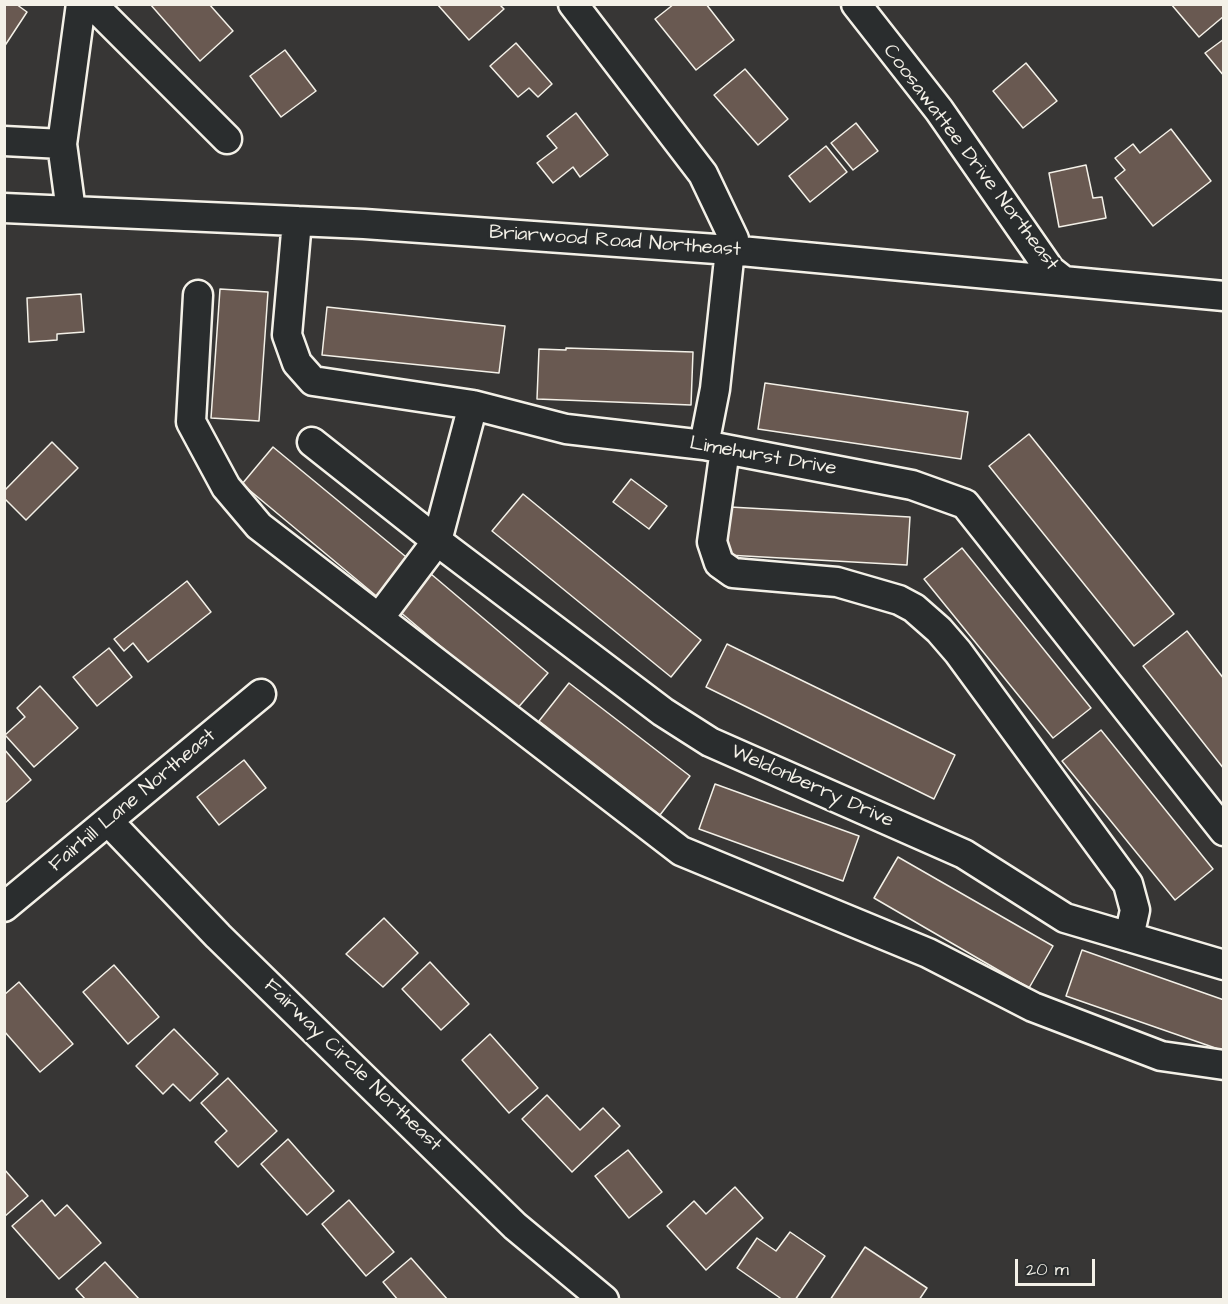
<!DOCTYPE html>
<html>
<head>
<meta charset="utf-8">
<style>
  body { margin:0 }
  #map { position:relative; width:1228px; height:1304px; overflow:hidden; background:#373635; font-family:"Architects Daughter",sans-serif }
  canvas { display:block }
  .frame { position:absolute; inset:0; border:6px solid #f4f1e8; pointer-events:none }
  .scale { position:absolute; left:1015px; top:1259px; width:80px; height:27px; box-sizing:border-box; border:3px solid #f4f1e8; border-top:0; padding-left:8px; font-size:18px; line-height:21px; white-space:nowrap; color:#f4f1e8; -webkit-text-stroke:4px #2a2d2e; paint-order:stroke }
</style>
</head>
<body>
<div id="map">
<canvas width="1228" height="1304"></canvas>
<div class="frame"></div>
<div class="scale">20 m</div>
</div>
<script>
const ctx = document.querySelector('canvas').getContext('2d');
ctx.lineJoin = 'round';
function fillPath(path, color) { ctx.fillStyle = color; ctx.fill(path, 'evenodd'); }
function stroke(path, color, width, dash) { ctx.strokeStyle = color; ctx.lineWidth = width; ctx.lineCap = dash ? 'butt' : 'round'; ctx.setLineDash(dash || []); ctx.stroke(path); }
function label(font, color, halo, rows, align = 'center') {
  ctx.font = font + ' "Architects Daughter",sans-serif'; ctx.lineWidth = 4.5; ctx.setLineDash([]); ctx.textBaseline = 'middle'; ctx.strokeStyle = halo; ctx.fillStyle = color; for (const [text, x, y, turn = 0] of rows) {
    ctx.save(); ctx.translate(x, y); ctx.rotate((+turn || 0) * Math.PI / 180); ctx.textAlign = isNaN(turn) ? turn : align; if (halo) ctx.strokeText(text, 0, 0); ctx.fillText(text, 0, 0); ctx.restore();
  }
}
const building = new Path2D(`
  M 4,4 L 16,4 L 27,12 L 4,47 Z
  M 150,4 L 209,4 L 233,31 L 200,61 Z
  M 437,4 L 499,4 L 504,9 L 469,40 Z
  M 674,4 L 706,4 L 734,40 L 696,70 L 655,19 Z
  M 1171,4 L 1224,4 L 1224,16 L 1199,37 Z
  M 1224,39 L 1224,76 L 1205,53 Z
  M 516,43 L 552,84 L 538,97 L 529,88 L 518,97 L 490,66 Z
  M 285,50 L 316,91 L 281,117 L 250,76 Z
  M 1026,63 L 1057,101 L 1023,128 L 993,91 Z
  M 745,69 L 788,119 L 758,145 L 714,95 Z
  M 576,113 L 608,155 L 580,177 L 573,167 L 553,183 L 537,163 L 557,148 L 547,136 Z
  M 856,123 L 878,151 L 853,170 L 831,143 Z
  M 1171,129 L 1211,181 L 1153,226 L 1115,178 L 1125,170 L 1115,158 L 1133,144 L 1140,153 Z
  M 826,146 L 847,172 L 810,202 L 789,176 Z
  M 1086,165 L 1093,198 L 1102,197 L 1106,218 L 1059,227 L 1049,173 Z
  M 220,289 L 268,292 L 259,421 L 211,418 Z
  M 81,294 L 84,332 L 57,334 L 57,340 L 29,342 L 27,298 Z
  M 327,307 L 505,326 L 499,373 L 322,355 Z
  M 566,348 L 693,352 L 691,405 L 537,399 L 539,349 L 566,350 Z
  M 765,383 L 968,412 L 961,459 L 758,429 Z
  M 1029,434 L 1174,614 L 1134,646 L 989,466 Z
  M 52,442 L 78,468 L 26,520 L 4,498 L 4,491 Z
  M 273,447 L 411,561 L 380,599 L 242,484 Z
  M 631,479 L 667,506 L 649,529 L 613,502 Z
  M 523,494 L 701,640 L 671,677 L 492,531 Z
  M 730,507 L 910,517 L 907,565 L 727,555 Z
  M 962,548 L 1091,708 L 1053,738 L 924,579 Z
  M 431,574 L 548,673 L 516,710 L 399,611 Z
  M 187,581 L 211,612 L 148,662 L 133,643 L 124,651 L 114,639 Z
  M 1187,631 L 1224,679 L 1224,769 L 1143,666 Z
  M 727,644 L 955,755 L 934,799 L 706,687 Z
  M 109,648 L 132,677 L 97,706 L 73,677 Z
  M 569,683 L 690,776 L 660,815 L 539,721 Z
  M 40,686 L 78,728 L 34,767 L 5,735 L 25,717 L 17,708 Z
  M 1101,730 L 1213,869 L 1175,900 L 1062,761 Z
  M 4,749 L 31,780 L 5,803 L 4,802 Z
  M 244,760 L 266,788 L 219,825 L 197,797 Z
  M 715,784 L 859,836 L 843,881 L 699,829 Z
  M 898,857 L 1053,946 L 1029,988 L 874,898 Z
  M 384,918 L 418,953 L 383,987 L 346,954 Z
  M 1082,950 L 1224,1000 L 1224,1051 L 1066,996 Z
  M 430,962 L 469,1004 L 441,1030 L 402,989 Z
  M 114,965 L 159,1017 L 128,1044 L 83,992 Z
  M 19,982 L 73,1044 L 40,1072 L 4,1031 L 4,995 Z
  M 174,1029 L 218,1074 L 190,1101 L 173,1084 L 163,1094 L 136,1066 Z
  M 490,1034 L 538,1088 L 509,1113 L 462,1060 Z
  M 228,1078 L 277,1131 L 238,1167 L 215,1142 L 227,1131 L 201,1103 Z
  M 547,1095 L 580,1130 L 603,1108 L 620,1126 L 572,1172 L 522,1119 Z
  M 288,1139 L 334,1191 L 307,1215 L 261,1164 Z
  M 628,1150 L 662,1192 L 629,1218 L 595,1176 Z
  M 4,1169 L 28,1196 L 4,1217 Z
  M 735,1187 L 763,1218 L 706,1270 L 667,1226 L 694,1201 L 706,1214 Z
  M 42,1200 L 55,1216 L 67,1205 L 101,1243 L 59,1279 L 12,1226 Z
  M 349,1200 L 394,1252 L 366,1276 L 322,1224 Z
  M 790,1232 L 825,1256 L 795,1300 L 783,1300 L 737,1268 L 757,1238 L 776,1251 Z
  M 865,1247 L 927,1288 L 919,1300 L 830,1300 Z
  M 411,1258 L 448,1300 L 398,1300 L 383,1282 Z
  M 105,1262 L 140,1300 L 86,1300 L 76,1289 Z`);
fillPath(building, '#695951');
stroke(building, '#f4f1e8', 1.5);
const minor = new Path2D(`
  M 92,4 L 227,139
  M 573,4 L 703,174 L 734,239 L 730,250 L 715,389 L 704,445
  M 856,4 L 939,110 L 1050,270 L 1064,281
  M 4,141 L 62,144
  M 4,208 L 364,224 L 730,250 L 1224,296
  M 71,211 L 62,144 L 81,4
  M 297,221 L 287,335 L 297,363 L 313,381 L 473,405 L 566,429 L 704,445 L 912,485 L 965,504 L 1224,831
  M 198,295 L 191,422 L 226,487 L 259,526 L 681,851 L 928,953 L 1033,1007 L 1161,1056 L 1224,1065
  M 312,442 L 437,541 L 663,712 L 710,742 L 964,854 L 1065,918 L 1224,965
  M 725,449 L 712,542 L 719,563 L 733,573 L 837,582 L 899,600 L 914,608 L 939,630 L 958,652 L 1128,884 L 1135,910 L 1129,937
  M 379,618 L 437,541 L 473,405
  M 109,822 L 218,936 L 515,1226 L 604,1300
  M 4,907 L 261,694`);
stroke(minor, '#f4f1e8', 33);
stroke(minor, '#2a2d2e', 28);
label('20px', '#f4f1e8', '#2a2d2e', [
  ["Coosawattee Drive Northeast",970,158,53],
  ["Briarwood Road Northeast",615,242,4],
  ["Limehurst Drive",763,457,10],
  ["Weldonberry Drive",812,787,24],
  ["Fairhill Lane Northeast",133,801,-40],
  ["Fairway Circle Northeast",352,1066,44]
]);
</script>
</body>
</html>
